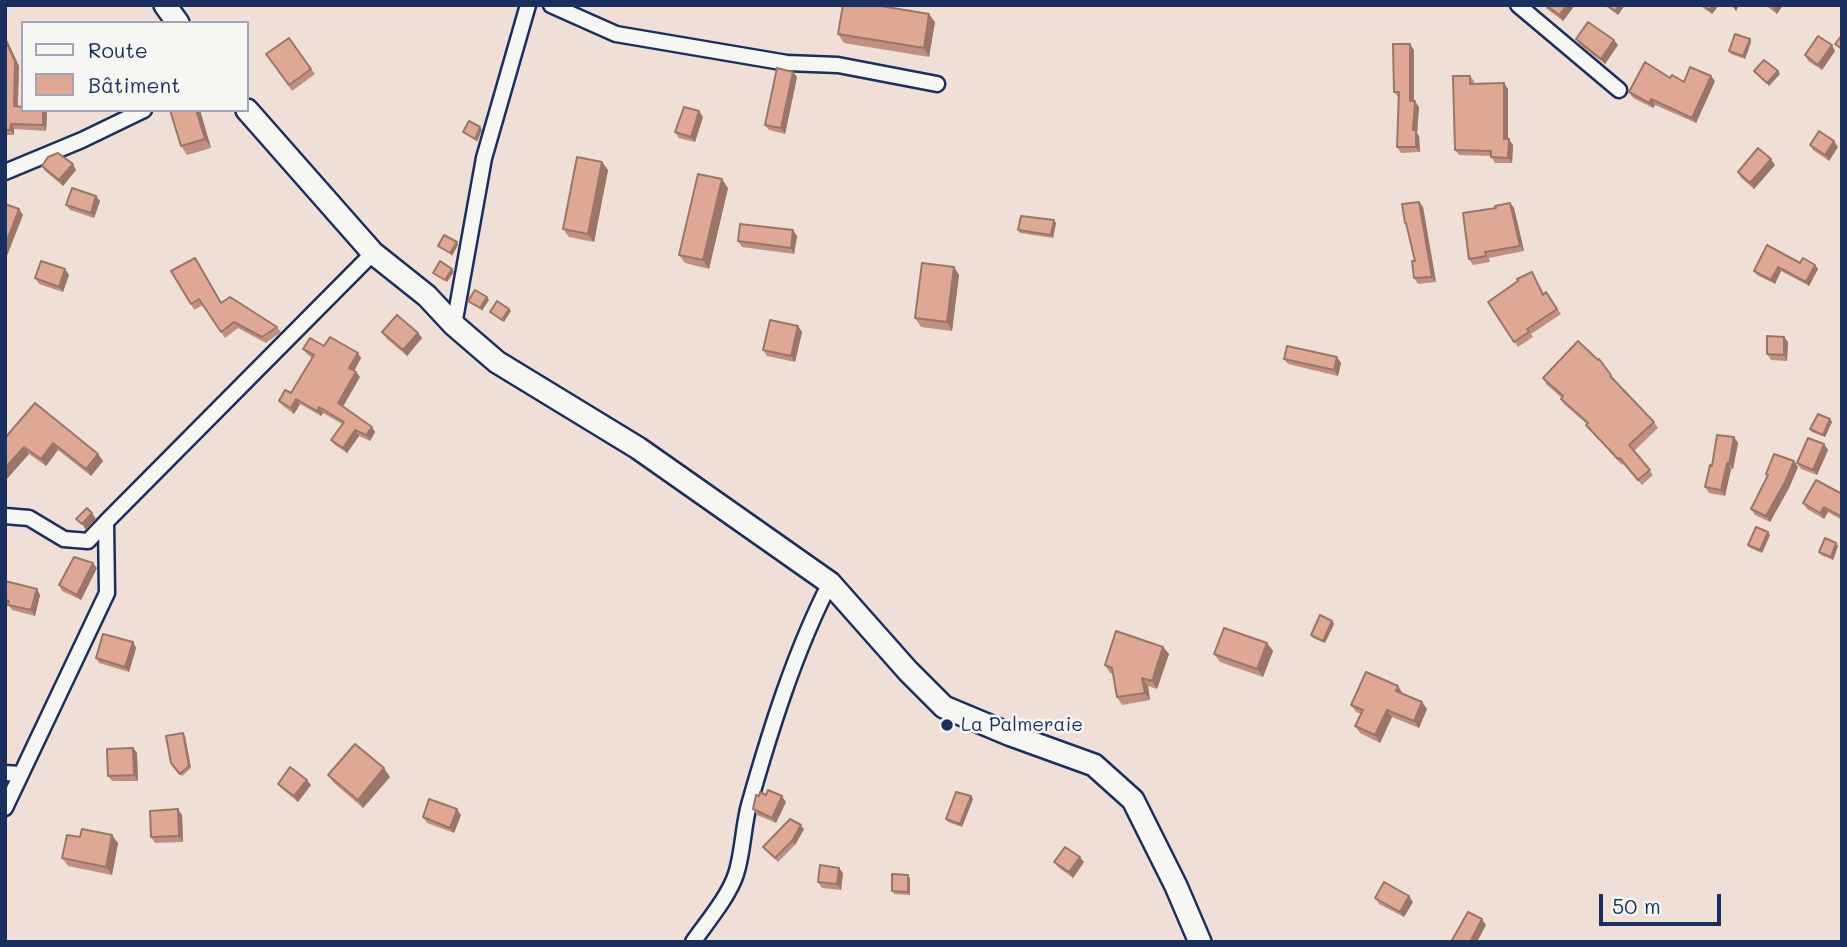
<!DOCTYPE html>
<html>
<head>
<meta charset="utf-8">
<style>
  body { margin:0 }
  #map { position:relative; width:1847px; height:947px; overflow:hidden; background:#efdfd6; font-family:Mali,sans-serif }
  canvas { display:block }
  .frame { position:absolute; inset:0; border:7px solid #1b2f5e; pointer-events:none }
  .legend { position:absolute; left:21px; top:21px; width:228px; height:91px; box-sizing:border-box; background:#f6f6f2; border:2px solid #9ea6b7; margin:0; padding:9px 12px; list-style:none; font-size:21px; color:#1b2f5e }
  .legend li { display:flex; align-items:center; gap:14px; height:35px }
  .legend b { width:35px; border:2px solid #9ea6b7 }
  .scale { position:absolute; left:1599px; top:894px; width:122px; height:32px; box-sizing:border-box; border:4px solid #1b2f5e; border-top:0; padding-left:9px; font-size:21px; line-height:24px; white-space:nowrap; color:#1b2f5e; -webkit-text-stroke:5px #f6f6f2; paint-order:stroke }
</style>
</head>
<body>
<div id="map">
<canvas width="1847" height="947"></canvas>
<div class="frame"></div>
<ul class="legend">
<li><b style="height:9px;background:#f6f6f2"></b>Route</li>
<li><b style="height:19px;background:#dea895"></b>Bâtiment</li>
</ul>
<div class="scale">50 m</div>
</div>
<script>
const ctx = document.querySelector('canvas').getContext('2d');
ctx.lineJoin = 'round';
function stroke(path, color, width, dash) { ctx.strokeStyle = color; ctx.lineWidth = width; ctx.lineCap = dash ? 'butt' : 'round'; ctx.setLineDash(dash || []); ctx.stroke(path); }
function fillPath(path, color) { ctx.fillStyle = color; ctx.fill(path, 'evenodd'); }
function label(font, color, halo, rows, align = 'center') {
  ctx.font = font + ' Mali,sans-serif'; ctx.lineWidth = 5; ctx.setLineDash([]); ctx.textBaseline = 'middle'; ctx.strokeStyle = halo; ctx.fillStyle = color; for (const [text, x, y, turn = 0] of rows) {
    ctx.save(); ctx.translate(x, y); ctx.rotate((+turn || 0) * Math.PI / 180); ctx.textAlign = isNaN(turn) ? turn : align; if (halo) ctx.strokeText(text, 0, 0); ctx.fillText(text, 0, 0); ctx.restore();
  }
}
const street = new Path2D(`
  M 551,5 L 616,34 L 787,63 L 838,65 L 937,84
  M 1518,5 L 1619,90
  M 5,172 L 82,140 L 144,110
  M 454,325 L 484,158 L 528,5
  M 5,516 L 29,518 L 64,539 L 88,541 L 106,522
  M 5,773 L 20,774
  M 5,808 L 107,593 L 106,522 L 373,253
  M 693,942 C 707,922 729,896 736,874 C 743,853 743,827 749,805 C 770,731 795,651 830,583`);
const secondary = new Path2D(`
  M 165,5 L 178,23
  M 247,110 L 373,253 L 427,296 L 454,325 L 497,362 L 638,448 L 830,583 L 908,671 L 944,707 L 1011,735 L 1094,765 L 1133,800 L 1176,886 L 1200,942`);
stroke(street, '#1b2f5e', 19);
stroke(secondary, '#1b2f5e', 26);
stroke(street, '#f6f6f2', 14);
stroke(secondary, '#f6f6f2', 21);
fillPath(new Path2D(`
  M 1545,5 L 1575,5 L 1563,21 L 1547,9 Z
  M 1604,5 L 1625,5 L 1618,15 Z
  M 1699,5 L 1719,5 L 1712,14 Z
  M 1765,5 L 1783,5 L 1777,14 Z
  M 935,22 L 929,57 L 844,43 L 838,34 Z
  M 5,36 L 19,66 L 18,107 L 47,113 L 46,131 L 14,129 L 14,135 L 5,135 Z
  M 289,38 L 315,74 L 292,91 L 266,54 Z
  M 1576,39 L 1618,45 L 1605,64 L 1580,45 Z
  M 1750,39 L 1751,42 L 1745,59 L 1731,54 L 1729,51 Z
  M 1414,50 L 1414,101 L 1419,107 L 1417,133 L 1419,136 L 1420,152 L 1401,153 L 1397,147 L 1398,97 L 1394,92 Z
  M 1835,51 L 1822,70 L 1808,61 L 1805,55 Z
  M 793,72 L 797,77 L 785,134 L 769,130 L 765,125 Z
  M 1470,76 L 1474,81 L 1474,83 L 1508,89 L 1508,139 L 1513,145 L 1512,163 L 1495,163 L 1491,156 L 1459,155 L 1455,150 Z
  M 1670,78 L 1684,82 L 1715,81 L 1696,123 L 1655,105 L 1653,108 L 1633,98 L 1629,92 Z
  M 200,110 L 211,148 L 187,155 L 181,146 Z
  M 703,117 L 695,142 L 679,138 L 675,132 Z
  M 1810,145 L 1838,147 L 1829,161 L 1813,150 Z
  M 602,162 L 608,170 L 594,242 L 569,237 L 563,229 Z
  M 1775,165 L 1754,189 L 1741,178 L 1738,172 Z
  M 42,166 L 76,170 L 63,186 L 45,171 Z
  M 728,188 L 709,269 L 685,263 L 679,255 Z
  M 96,196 L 100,201 L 94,218 L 70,210 L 66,205 Z
  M 1419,202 L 1423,207 L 1436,282 L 1418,284 L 1414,278 L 1415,261 L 1407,228 L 1405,223 Z
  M 1510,203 L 1514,208 L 1524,251 L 1489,258 L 1490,262 L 1473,265 L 1469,259 L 1496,208 Z
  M 1054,220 L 1056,223 L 1053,238 L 1020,233 L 1018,230 Z
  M 797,236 L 794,254 L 742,247 L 738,241 Z
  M 199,263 L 221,302 L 277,327 L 281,332 L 266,343 L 238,328 L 225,338 L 203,305 L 194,310 L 191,304 Z
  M 1800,263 L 1815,265 L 1818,269 L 1809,286 L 1781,271 L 1775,284 L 1757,275 L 1754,271 Z
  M 954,267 L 959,275 L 952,331 L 921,327 L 915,318 Z
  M 65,269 L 69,275 L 63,292 L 39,284 L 35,278 Z
  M 1532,272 L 1544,294 L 1546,292 L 1561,314 L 1531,334 L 1533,337 L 1518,347 L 1488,302 Z
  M 798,326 L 802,332 L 795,362 L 767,356 L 763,350 Z
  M 382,332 L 418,333 L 422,338 L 407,356 L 386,338 Z
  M 1784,337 L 1788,342 L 1787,361 L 1771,360 L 1767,354 Z
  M 324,346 L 361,358 L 354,371 L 360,377 L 343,407 L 372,427 L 375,432 L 370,441 L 359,436 L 347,453 L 335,445 L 331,440 L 342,424 L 323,413 L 321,416 L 300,404 L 294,414 L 283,406 L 279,401 L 291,393 L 312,358 L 307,354 L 303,349 Z
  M 1337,357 L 1341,363 L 1338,376 L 1288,364 L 1284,359 Z
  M 1611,375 L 1615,380 L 1615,381 L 1654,422 L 1658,428 L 1634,451 L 1653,475 L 1642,485 L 1623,464 L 1622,465 L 1590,430 L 1586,425 L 1587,424 L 1564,404 L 1561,399 L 1562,398 L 1546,384 L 1543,378 Z
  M 35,403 L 98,454 L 103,461 L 91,476 L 58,450 L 46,466 L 29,454 L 5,481 Z
  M 1830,419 L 1832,422 L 1825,437 L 1812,432 L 1810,429 Z
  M 1734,437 L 1738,443 L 1733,469 L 1731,469 L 1725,496 L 1709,493 L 1705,487 L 1712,466 Z
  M 1824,444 L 1828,450 L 1817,475 L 1801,469 L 1797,463 Z
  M 1794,461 L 1798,467 L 1789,488 L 1770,522 L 1755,515 L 1751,509 L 1768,477 L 1766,474 Z
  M 1842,494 L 1842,520 L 1828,512 L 1824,519 L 1807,509 L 1803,503 Z
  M 1770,535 L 1762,553 L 1750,548 L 1748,545 Z
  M 1838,546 L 1833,560 L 1821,555 L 1819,552 Z
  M 97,568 L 81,600 L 62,591 L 59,585 Z
  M 5,581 L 37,589 L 40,595 L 35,616 L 12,610 L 9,605 L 5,605 Z
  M 1332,621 L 1334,624 L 1325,643 L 1313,638 L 1311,635 Z
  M 133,642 L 136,648 L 129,672 L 99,663 L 96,658 Z
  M 1267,643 L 1273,651 L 1263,677 L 1220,662 L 1214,654 Z
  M 1163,647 L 1169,654 L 1157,689 L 1148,686 L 1150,700 L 1122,705 L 1117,697 L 1113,674 L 1110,673 L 1105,665 Z
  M 1398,686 L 1403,694 L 1422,702 L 1427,709 L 1419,728 L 1392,717 L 1380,743 L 1360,733 L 1355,726 L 1361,714 L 1356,712 L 1351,705 Z
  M 185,736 L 191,768 L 182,776 L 171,763 Z
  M 133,748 L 137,753 L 138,781 L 112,781 L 108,776 Z
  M 328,775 L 390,777 L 363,808 L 334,783 Z
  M 278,784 L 311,785 L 298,802 L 282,789 Z
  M 971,796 L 973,799 L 962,827 L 948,822 L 946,819 Z
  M 786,802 L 776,823 L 757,815 L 753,809 Z
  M 182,815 L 183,842 L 155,843 L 151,837 Z
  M 461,815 L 454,833 L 427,823 L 423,817 Z
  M 804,829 L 795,845 L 778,862 L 763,847 Z
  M 118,843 L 112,875 L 68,866 L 62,858 Z
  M 1054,862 L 1084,862 L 1073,878 L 1058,867 Z
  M 843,873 L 841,890 L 822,888 L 818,882 Z
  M 910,878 L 910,895 L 894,894 L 892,891 Z
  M 1375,898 L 1413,902 L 1404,917 L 1379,904 Z`), '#bf9080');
fillPath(new Path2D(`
  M 1567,5 L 1575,5 L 1563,21 L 1559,15 Z
  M 1619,5 L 1625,5 L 1618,15 L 1615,11 Z
  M 1713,5 L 1719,5 L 1712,14 L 1709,10 Z
  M 1734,5 L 1739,5 L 1736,11 L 1733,7 Z
  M 1775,5 L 1783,5 L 1777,14 L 1773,8 Z
  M 929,14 L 935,22 L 929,57 L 924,48 Z
  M 5,36 L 19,66 L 17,112 L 14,106 Z
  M 1750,39 L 1751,42 L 1745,59 L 1743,56 Z
  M 1614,40 L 1618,45 L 1605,64 L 1601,59 Z
  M 1410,44 L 1414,50 L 1414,107 L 1410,101 Z
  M 1832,45 L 1835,51 L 1822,70 L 1818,65 Z
  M 1778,71 L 1780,74 L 1769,86 L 1767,83 Z
  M 793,72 L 797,77 L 785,134 L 781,128 Z
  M 1711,76 L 1715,81 L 1696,123 L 1692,118 Z
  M 1504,83 L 1508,89 L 1508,145 L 1504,139 Z
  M 1651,99 L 1655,105 L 1653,108 L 1649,103 Z
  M 1415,101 L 1419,107 L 1417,133 L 1419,136 L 1420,152 L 1416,147 L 1413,130 Z
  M 43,110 L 46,110 L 47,113 L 46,131 L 43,125 Z
  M 196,110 L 200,110 L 211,148 L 205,139 Z
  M 699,111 L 703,117 L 695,142 L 691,137 Z
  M 11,124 L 14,129 L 14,135 L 10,130 Z
  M 480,127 L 482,130 L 477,142 L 475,139 Z
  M 1509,139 L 1513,145 L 1512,163 L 1508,158 Z
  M 1834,141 L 1838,147 L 1829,161 L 1825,155 Z
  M 1771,159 L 1775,165 L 1754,189 L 1750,183 Z
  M 602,162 L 608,170 L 594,242 L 588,234 Z
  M 73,164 L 76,170 L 63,186 L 59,180 Z
  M 722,179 L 728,188 L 709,269 L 703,260 Z
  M 96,196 L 100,201 L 94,218 L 91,213 Z
  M 1419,202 L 1423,207 L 1436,282 L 1432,277 Z
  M 1510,203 L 1514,208 L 1524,251 L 1520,246 Z
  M 19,209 L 23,215 L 5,261 L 5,246 Z
  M 1054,220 L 1056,223 L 1053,238 L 1051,235 Z
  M 793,230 L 797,236 L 794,254 L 791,248 Z
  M 457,242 L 458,245 L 452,256 L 450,253 Z
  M 1815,265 L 1818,269 L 1809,286 L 1806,282 Z
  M 954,267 L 959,275 L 952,331 L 947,322 Z
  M 1778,267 L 1781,271 L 1775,284 L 1771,280 Z
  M 65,269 L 69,275 L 63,292 L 59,287 Z
  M 452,269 L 454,272 L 447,282 L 445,280 Z
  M 487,297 L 489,300 L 482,311 L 480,308 Z
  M 509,309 L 511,311 L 504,322 L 502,320 Z
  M 798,326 L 802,332 L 795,362 L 791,356 Z
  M 418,333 L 422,338 L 407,356 L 403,350 Z
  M 1784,337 L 1788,342 L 1787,361 L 1784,355 Z
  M 358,353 L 361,358 L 353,373 L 349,368 Z
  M 1337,357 L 1341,363 L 1338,376 L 1334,370 Z
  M 356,372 L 360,377 L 341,409 L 338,403 Z
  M 296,399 L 300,404 L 294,414 L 291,408 Z
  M 319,407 L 323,413 L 321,416 L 317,411 Z
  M 1830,419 L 1832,422 L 1825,437 L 1823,435 Z
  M 372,427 L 375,432 L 370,441 L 366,435 Z
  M 355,430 L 359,436 L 347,453 L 343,448 Z
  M 1734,437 L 1738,443 L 1733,469 L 1729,464 Z
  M 53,443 L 58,450 L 46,466 L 41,459 Z
  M 1824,444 L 1828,450 L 1817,475 L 1813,470 Z
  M 24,447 L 29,454 L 5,481 L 5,468 Z
  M 98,454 L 103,461 L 91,476 L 86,469 Z
  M 1794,461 L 1798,467 L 1789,488 L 1770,522 L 1766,516 Z
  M 1727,463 L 1731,469 L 1725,496 L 1721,490 Z
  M 1824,507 L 1828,512 L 1824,519 L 1820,513 Z
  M 92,513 L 96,519 L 86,530 L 82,524 Z
  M 1768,532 L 1770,535 L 1762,553 L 1760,550 Z
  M 1836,543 L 1838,546 L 1833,560 L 1831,557 Z
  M 93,563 L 97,568 L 81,600 L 77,595 Z
  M 37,589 L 40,595 L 35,616 L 31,610 Z
  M 1332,621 L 1334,624 L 1325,643 L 1323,641 Z
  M 133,642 L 136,648 L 129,672 L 125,667 Z
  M 1267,643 L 1273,651 L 1263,677 L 1257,669 Z
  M 1163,647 L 1169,654 L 1157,689 L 1152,681 Z
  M 1142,678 L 1148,686 L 1150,700 L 1145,693 Z
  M 1398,686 L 1403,694 L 1401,699 L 1396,691 Z
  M 1422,702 L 1427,709 L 1419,728 L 1414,721 Z
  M 1387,710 L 1392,717 L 1380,743 L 1375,735 Z
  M 183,733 L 185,736 L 191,768 L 189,766 Z
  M 133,748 L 137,753 L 138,781 L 134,775 Z
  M 384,768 L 390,777 L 363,808 L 358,800 Z
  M 307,780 L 311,785 L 298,802 L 294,796 Z
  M 782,796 L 786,802 L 776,823 L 772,818 Z
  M 971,796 L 973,799 L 962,827 L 960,824 Z
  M 178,809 L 182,815 L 183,842 L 179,836 Z
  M 457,809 L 461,815 L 454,833 L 450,828 Z
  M 801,825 L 804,829 L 795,845 L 792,841 Z
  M 112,835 L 118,843 L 112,875 L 106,867 Z
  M 1080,857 L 1084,862 L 1073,878 L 1069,872 Z
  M 839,868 L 843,873 L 841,890 L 837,884 Z
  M 908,875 L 910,878 L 910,895 L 908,892 Z
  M 1409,896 L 1413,902 L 1404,917 L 1400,912 Z
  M 1482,919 L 1486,925 L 1477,942 L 1470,942 Z`), '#9b7668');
const building = new Path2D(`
  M 843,5 L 875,5 L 929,14 L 924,48 L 838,34 Z
  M 1546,5 L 1567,5 L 1559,15 Z
  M 1607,5 L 1619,5 L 1615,11 Z
  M 1703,5 L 1713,5 L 1709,10 Z
  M 1588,22 L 1614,40 L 1601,59 L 1576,39 Z
  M 1735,34 L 1750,39 L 1743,56 L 1729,51 Z
  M 1842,35 L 1842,49 L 1835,44 Z
  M 1818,36 L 1832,45 L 1818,65 L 1805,55 Z
  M 289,38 L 311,69 L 289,85 L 266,54 Z
  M 5,39 L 15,61 L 14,106 L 23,107 L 23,110 L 43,110 L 43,125 L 11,124 L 10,130 L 5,130 Z
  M 1393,44 L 1410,44 L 1410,101 L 1415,101 L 1413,130 L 1416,130 L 1416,147 L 1397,147 L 1399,92 L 1394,92 Z
  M 1764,60 L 1778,71 L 1767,83 L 1754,71 Z
  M 1645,62 L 1670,78 L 1672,75 L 1684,82 L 1690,67 L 1711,76 L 1692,118 L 1651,99 L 1649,103 L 1629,92 Z
  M 777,68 L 793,72 L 781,128 L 765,125 Z
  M 1453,76 L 1470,76 L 1470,84 L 1504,83 L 1504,139 L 1509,139 L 1508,158 L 1491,157 L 1491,151 L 1455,150 Z
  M 684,107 L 699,111 L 691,137 L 675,132 Z
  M 170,110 L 196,110 L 205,139 L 181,146 Z
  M 469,121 L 480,127 L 475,139 L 463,132 Z
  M 1819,131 L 1834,141 L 1825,155 L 1810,145 Z
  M 1758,148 L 1771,159 L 1750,183 L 1738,172 Z
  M 58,153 L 73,164 L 59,180 L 42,166 L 48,157 Z
  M 577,157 L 602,162 L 588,234 L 563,229 Z
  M 698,174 L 722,179 L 703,260 L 679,255 Z
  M 72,188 L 96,196 L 91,213 L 66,205 Z
  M 1419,202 L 1432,277 L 1414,278 L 1412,261 L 1415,261 L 1406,223 L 1405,223 L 1402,204 Z
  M 1510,203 L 1520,246 L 1485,252 L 1486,256 L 1469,259 L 1463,213 L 1496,208 L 1495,206 Z
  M 5,204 L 19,209 L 5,246 Z
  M 1021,216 L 1054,220 L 1051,235 L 1018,230 Z
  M 740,224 L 793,230 L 791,248 L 738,241 Z
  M 444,235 L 457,242 L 450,253 L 438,246 Z
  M 1767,245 L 1800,263 L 1803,258 L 1815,265 L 1806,282 L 1778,267 L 1771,280 L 1754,271 Z
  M 195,258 L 221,303 L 230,297 L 277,327 L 262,337 L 234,322 L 221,332 L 199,299 L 191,304 L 171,271 Z
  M 41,261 L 65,269 L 59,287 L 35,278 Z
  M 440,261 L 452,269 L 445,280 L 433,273 Z
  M 922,263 L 954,267 L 947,322 L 915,318 Z
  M 1532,272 L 1543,295 L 1546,292 L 1557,309 L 1527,329 L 1529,332 L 1514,342 L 1488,302 L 1518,281 L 1517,279 Z
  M 475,290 L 487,297 L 480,308 L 468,301 Z
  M 497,301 L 509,309 L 502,320 L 490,312 Z
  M 397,315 L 418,333 L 403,350 L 382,332 Z
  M 770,320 L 798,326 L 791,356 L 763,350 Z
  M 1767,336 L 1784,337 L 1784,355 L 1767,354 Z
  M 330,337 L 358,353 L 349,368 L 356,372 L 338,403 L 372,427 L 366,435 L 355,430 L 343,448 L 331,440 L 344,422 L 319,407 L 317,411 L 296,399 L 291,408 L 279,401 L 285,390 L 291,393 L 314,355 L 303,349 L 310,338 L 324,346 Z
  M 1578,341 L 1598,360 L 1599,359 L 1611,375 L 1610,376 L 1654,422 L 1629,445 L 1650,470 L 1638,480 L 1620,458 L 1618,459 L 1586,425 L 1588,423 L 1561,399 L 1563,396 L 1543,378 Z
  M 1287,346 L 1337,357 L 1334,370 L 1284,359 Z
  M 35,403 L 98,454 L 86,469 L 53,443 L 41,459 L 24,447 L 5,468 L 5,438 Z
  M 1818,414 L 1830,419 L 1823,435 L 1810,429 Z
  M 1717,435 L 1734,437 L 1729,464 L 1727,463 L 1721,490 L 1705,487 L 1710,465 L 1712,466 Z
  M 1808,438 L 1824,444 L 1813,470 L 1797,463 Z
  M 1774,454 L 1794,461 L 1785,482 L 1766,516 L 1751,509 L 1768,475 L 1766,474 Z
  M 1816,480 L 1842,494 L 1842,517 L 1824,507 L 1820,513 L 1803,503 Z
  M 87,508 L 92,513 L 82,524 L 76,519 Z
  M 1756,527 L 1768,532 L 1760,550 L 1748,545 Z
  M 1825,538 L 1836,543 L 1831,557 L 1819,552 Z
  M 74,557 L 93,563 L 77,595 L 59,585 Z
  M 5,581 L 37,589 L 31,610 L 8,605 L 9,601 L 5,600 Z
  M 1320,615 L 1332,621 L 1323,641 L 1311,635 Z
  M 1224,628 L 1267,643 L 1257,669 L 1214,654 Z
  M 1116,631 L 1163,647 L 1152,681 L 1142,678 L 1145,693 L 1117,697 L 1112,668 L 1105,665 Z
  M 103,634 L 133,642 L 125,667 L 96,658 Z
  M 1366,672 L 1398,686 L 1396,691 L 1422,702 L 1414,721 L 1387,710 L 1375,735 L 1355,726 L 1363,710 L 1351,705 Z
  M 183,733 L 189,766 L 180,774 L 171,763 L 166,736 Z
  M 355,744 L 384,768 L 358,800 L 328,775 Z
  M 133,748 L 134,775 L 108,776 L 107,749 Z
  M 290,767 L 307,780 L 294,796 L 278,784 Z
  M 768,790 L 782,796 L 772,818 L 753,809 L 756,795 L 759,796 L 760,792 L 766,795 Z
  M 956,792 L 971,796 L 960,824 L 946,819 Z
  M 429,799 L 457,809 L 450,828 L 423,817 Z
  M 178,809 L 179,836 L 151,837 L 150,811 Z
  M 790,819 L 801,825 L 792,841 L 775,858 L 763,847 Z
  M 82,829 L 112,835 L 106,867 L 62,858 L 67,835 L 80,837 Z
  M 1065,847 L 1080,857 L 1069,872 L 1054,862 Z
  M 820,865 L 839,868 L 837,884 L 818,882 Z
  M 892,874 L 908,875 L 908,892 L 892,891 Z
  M 1384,882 L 1409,896 L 1400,912 L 1375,898 Z
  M 1468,912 L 1482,919 L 1470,942 L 1451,942 Z`);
fillPath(building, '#dea895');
stroke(building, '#9b7668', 2);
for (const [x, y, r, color] of [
  [947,725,7,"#1b2f5e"]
]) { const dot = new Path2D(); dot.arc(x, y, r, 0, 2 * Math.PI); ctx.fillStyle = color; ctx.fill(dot); stroke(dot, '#f6f6f2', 2.5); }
label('19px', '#1b2f5e', '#f6f6f2', [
  ["La Palmeraie",961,725]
], 'left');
</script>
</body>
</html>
